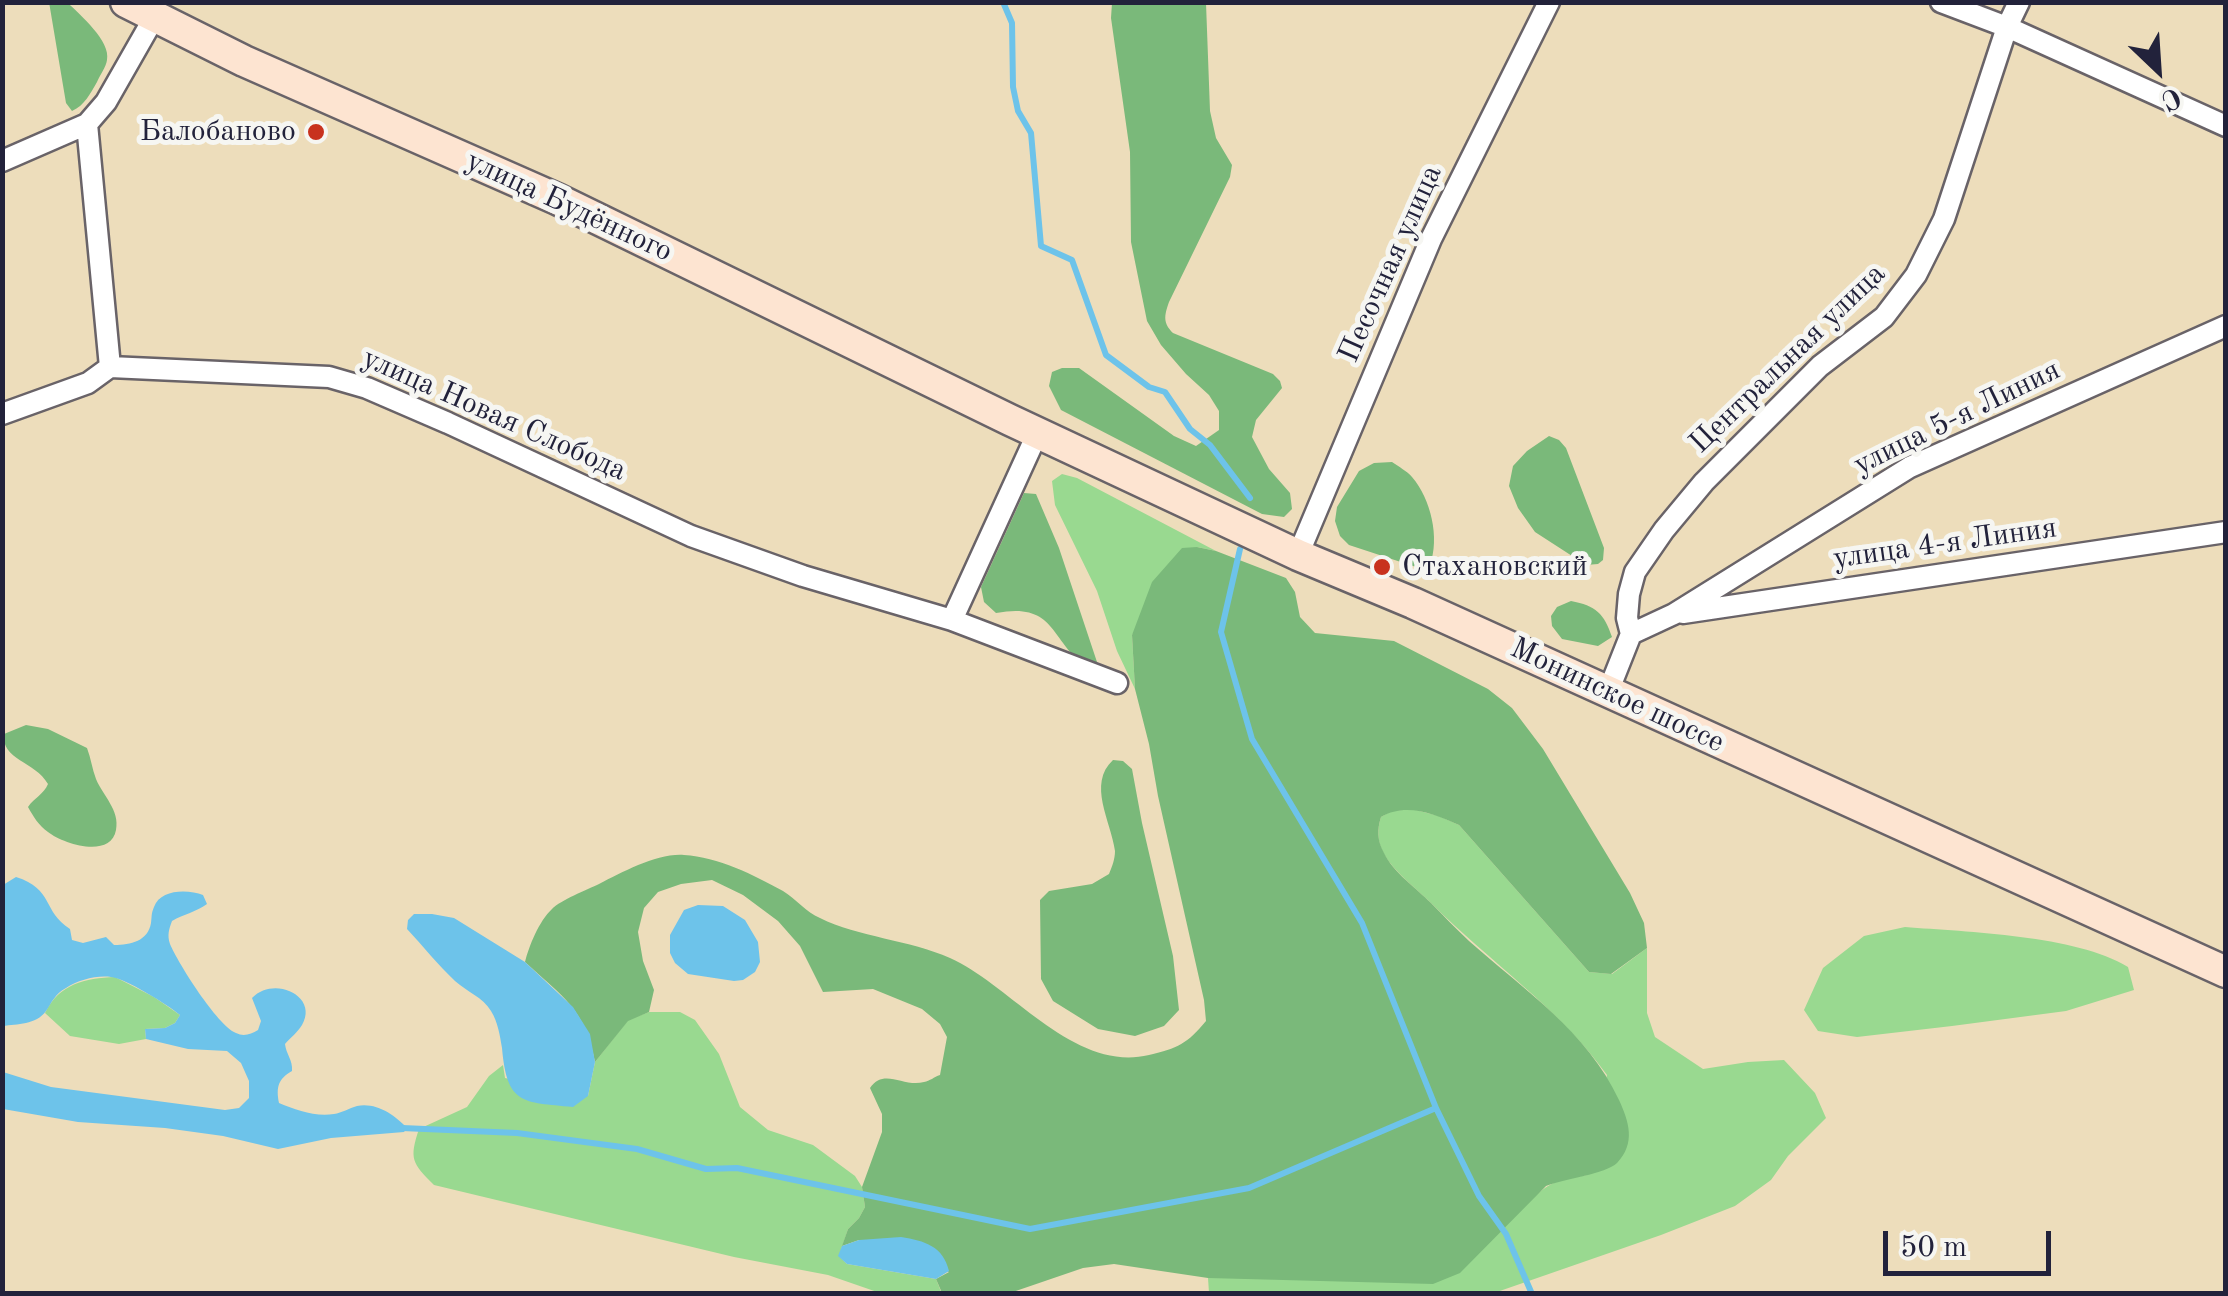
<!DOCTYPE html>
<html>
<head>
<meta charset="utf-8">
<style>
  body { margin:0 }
  #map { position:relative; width:2228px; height:1296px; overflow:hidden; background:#edddbb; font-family:"Old Standard TT",serif }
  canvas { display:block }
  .frame { position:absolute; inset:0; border:5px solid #22223b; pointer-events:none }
  .north { position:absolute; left:2108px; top:20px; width:100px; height:100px; -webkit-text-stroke:8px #f6f6f2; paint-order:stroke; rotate:155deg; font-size:28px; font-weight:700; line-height:40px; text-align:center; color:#22223b }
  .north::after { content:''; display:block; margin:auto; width:35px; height:45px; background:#22223b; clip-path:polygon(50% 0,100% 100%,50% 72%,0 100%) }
  .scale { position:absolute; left:1883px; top:1231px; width:168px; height:45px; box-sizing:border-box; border:5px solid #22223b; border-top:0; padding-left:12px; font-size:30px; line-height:35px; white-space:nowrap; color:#22223b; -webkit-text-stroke:8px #f6f6f2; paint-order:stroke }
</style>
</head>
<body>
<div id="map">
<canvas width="2228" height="1296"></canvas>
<div class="frame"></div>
<div class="north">С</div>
<div class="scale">50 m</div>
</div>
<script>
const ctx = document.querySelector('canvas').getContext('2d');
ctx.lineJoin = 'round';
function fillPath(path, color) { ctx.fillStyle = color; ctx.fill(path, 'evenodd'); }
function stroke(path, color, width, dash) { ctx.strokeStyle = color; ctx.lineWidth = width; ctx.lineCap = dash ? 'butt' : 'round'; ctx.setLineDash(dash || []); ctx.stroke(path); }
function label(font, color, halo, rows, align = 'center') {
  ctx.font = font + ' "Old Standard TT",serif'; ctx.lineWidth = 10; ctx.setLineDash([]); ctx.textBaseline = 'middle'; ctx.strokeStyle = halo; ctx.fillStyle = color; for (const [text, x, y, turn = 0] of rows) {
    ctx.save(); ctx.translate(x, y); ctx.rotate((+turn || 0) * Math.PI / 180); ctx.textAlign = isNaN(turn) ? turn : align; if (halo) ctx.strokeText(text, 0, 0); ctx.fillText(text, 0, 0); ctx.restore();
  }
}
fillPath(new Path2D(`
  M 1062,474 L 1077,478 L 1216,551 L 1197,547 L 1132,635 L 1135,689 L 1117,651 L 1097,591 L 1055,505 L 1052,481 Z
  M 1412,809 L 1439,816 L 1459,825 L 1589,972 L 1612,974 L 1647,948 L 1647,1013 L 1655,1037 L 1703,1069 L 1748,1062 L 1784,1060 L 1815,1093 L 1826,1118 L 1788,1156 L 1771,1180 L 1735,1206 L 1661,1235 L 1494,1293 L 1209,1293 L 1208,1278 L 1260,1278 L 1532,1199 C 1550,1181 1562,1179 1587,1175 L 1607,1075 C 1559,1008 1490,962 1432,904 C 1417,889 1394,872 1384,854 C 1377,841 1377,830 1381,817 L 1391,811 Z
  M 1905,927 C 1967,932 2076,935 2128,967 L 2134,990 L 2066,1011 L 1952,1026 L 1857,1037 L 1818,1031 L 1804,1010 L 1823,968 L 1864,936 Z
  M 115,977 L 154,997 L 180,1015 L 175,1023 L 165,1028 L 145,1029 L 146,1039 L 119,1044 L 70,1036 L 45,1013 C 59,984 85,978 115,977 Z
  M 649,1012 L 680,1012 L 695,1020 L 719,1054 L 740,1107 L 768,1130 L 813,1145 L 855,1176 L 862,1187 L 865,1207 L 859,1218 L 848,1229 L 839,1256 L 847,1264 L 936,1279 L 942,1294 L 880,1293 L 828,1275 L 734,1257 L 434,1185 C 412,1163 409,1159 419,1129 L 467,1107 L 489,1076 L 503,1065 L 505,1078 L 588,1096 L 595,1062 L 628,1020 Z`), '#99d990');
fillPath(new Path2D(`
  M 49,2 L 68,3 C 80,15 111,41 107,60 C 106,67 100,75 97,82 C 90,94 85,105 72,111 L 66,103 Z
  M 1112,3 L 1206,3 L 1210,111 L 1216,138 L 1232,165 L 1230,177 L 1169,302 C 1164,316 1163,323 1173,333 L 1273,374 L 1280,381 L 1282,388 L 1256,420 L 1252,437 L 1269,469 L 1290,493 L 1292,509 L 1284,517 L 1262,514 L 1061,410 L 1049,386 L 1052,372 L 1062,368 L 1079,368 L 1174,436 L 1196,446 L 1219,430 L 1219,411 L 1209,395 L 1186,374 L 1161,345 L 1147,321 L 1131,242 L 1130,152 L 1111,18 Z
  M 1549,436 L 1559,440 L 1566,448 L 1604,548 L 1603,560 L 1598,564 L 1586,565 L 1535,532 L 1518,508 L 1509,486 L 1513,466 L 1527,451 Z
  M 1392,462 C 1399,467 1407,471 1412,477 C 1431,499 1440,538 1430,565 L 1416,567 L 1349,545 L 1340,536 L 1335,521 L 1337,507 L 1359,471 L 1374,463 Z
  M 1024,493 L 1036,494 L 1059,548 L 1098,665 L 1090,669 C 1049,643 1058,601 996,613 L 984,602 L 981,587 Z
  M 1197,547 L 1216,551 L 1286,578 L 1295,592 L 1300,617 L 1315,633 L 1394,641 L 1488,689 L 1512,708 L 1543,749 L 1630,893 L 1644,923 L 1647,948 L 1611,974 L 1589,972 L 1459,825 C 1434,814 1406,802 1381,817 C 1377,830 1377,840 1384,853 C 1393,872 1416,888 1431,903 C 1444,916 1456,929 1469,941 C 1524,990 1587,1031 1619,1100 C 1629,1122 1636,1143 1617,1163 C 1606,1174 1563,1179 1546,1186 L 1460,1273 L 1433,1284 L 1208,1278 L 1114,1264 L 1083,1268 L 1007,1294 L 942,1293 L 936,1279 L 949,1272 L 859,1240 L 842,1246 L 848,1229 L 859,1218 L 865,1207 L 862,1187 L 882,1132 L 882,1114 L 870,1088 C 884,1067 904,1088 924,1082 C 930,1081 934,1077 940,1075 L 947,1037 L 940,1024 L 922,1009 L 873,989 L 823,992 L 800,946 L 778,921 L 743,895 L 712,880 L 681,884 L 658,892 L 644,908 L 638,932 L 643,961 L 654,990 L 649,1012 L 628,1021 L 595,1062 C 585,1009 563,997 525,962 C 529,946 539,921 552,909 C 561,900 586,890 599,884 C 623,872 657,853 684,855 C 718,857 754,875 783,891 C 796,899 806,912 820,918 C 858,937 910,940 950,958 C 1012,986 1074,1073 1149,1055 C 1178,1048 1187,1044 1206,1021 L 1204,1000 L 1158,796 L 1149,744 L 1135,689 L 1132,635 L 1152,582 L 1182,548 Z
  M 1571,601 C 1596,606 1604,613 1612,637 L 1598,646 L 1562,639 L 1552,626 L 1551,616 L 1557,607 Z
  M 26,725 L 48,729 L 87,748 C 91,758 92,769 96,779 C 103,796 120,810 116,830 C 111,859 63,844 48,832 C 39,826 33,816 28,807 C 34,798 44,794 48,784 C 35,761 1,760 4,734 Z
  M 1113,760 L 1123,761 L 1132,769 L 1142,823 L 1173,956 L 1179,1010 L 1164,1026 L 1135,1036 L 1098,1029 L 1053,1001 L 1041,979 L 1040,900 L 1049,891 L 1092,884 L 1109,874 C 1112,867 1115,859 1115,851 C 1111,821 1087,784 1113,760 Z`), '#7ab97a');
fillPath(new Path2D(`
  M 16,877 C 54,889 42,911 70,929 L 72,940 L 83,943 L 106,937 L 114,945 C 131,945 148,941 151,923 C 152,916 151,914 154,907 C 160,889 188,889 203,895 L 207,904 C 196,912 184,914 172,921 C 169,929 167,935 170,944 C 178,963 217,1025 236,1033 C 244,1037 251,1034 258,1030 L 261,1021 L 252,998 C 274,975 319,996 302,1025 C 298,1032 290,1038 285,1044 C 286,1054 293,1060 292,1071 C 278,1079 276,1087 279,1103 C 296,1110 315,1117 334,1114 C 342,1113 349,1108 357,1106 C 376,1102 395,1115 407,1128 L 404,1132 L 331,1138 L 278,1149 L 223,1136 L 165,1128 L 78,1122 L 3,1109 L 3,1072 L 51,1087 L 225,1110 L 239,1108 L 249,1098 L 249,1081 L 241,1063 L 227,1051 L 188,1049 L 146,1039 L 145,1029 L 165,1028 L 175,1023 L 180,1015 C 168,1005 125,978 111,977 C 97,975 78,980 66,988 C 55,994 52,1002 46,1011 C 36,1025 17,1024 3,1026 L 3,885 Z
  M 698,905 L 723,906 L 745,920 L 758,942 L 760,962 L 755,972 L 743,980 L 734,981 L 688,974 L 675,963 L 670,953 L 670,935 L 684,910 Z
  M 414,914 L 432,914 L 454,918 L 525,962 L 573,1007 L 590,1034 L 595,1062 L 588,1096 L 573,1107 C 522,1102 507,1105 502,1048 C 500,1036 498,1022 491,1011 C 483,997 467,992 455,981 C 438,965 423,946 407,929 L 408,920 Z
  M 901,1237 C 925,1241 943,1246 949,1271 L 936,1279 L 847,1264 L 838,1256 L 842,1246 L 859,1240 Z`), '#6dc3ea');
stroke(new Path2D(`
  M 1003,2 L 1012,23 L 1013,87 L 1018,111 L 1031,133 L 1041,246 L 1072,260 L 1106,355 L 1149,387 L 1165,392 L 1190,429 L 1210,445 L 1250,498
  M 1240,549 L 1221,632 L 1252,739 L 1362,923 L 1436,1108 L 1479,1196 L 1506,1234 L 1532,1294
  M 402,1128 L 517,1133 L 637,1149 L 706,1169 L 737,1168 L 1030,1229 L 1249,1188 L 1436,1108`), '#6dc3ea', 6);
const street = new Path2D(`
  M 1941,2 L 2007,27 L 2226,126
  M 87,124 L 110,367
  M 2,161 L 87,124 L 106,102 L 155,16
  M 2,414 L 88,383 L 110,367 L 329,377 L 367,388 L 448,423 L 691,536 L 803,576 L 952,620 L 1117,683
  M 1298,555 L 1431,239 L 1549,2
  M 1683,613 L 2226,532
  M 952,620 L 1038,432
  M 1631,634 L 1627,618 L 1629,594 L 1635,572 L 1664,530 L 1704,482 L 1820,366 L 1884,317 L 1916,275 L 1944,219 L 2007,27 L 2019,2
  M 1608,692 L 1631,634 L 1674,614 L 1910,467 L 2226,326`);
const secondary = new Path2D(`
  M 126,2 L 244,61 L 557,199 L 1010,420 L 1298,555 L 1413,603 L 2226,972`);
stroke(street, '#696368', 25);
stroke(secondary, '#696368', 35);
stroke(street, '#fff', 20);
stroke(secondary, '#fde4d1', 30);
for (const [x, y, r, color] of [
  [316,132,10,"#c8321e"],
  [1382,567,10,"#c8321e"]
]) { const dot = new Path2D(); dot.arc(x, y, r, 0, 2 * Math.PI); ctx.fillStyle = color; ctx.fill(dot); stroke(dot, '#f6f6f2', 4); }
label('30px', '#22223b', '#f6f6f2', [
  ["Балобаново",296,132],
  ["Стахановский",1402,567,"left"]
], 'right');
label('30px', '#22223b', '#f6f6f2', [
  ["улица Будённого",569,207,25],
  ["Песочная улица",1391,264,-66],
  ["Центральная улица",1788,359,-44],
  ["улица Новая Слобода",494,415,24],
  ["улица 5-я Линия",1957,418,-26],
  ["улица 4-я Линия",1945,544,-8],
  ["Монинское шоссе",1617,696,25]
]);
</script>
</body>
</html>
